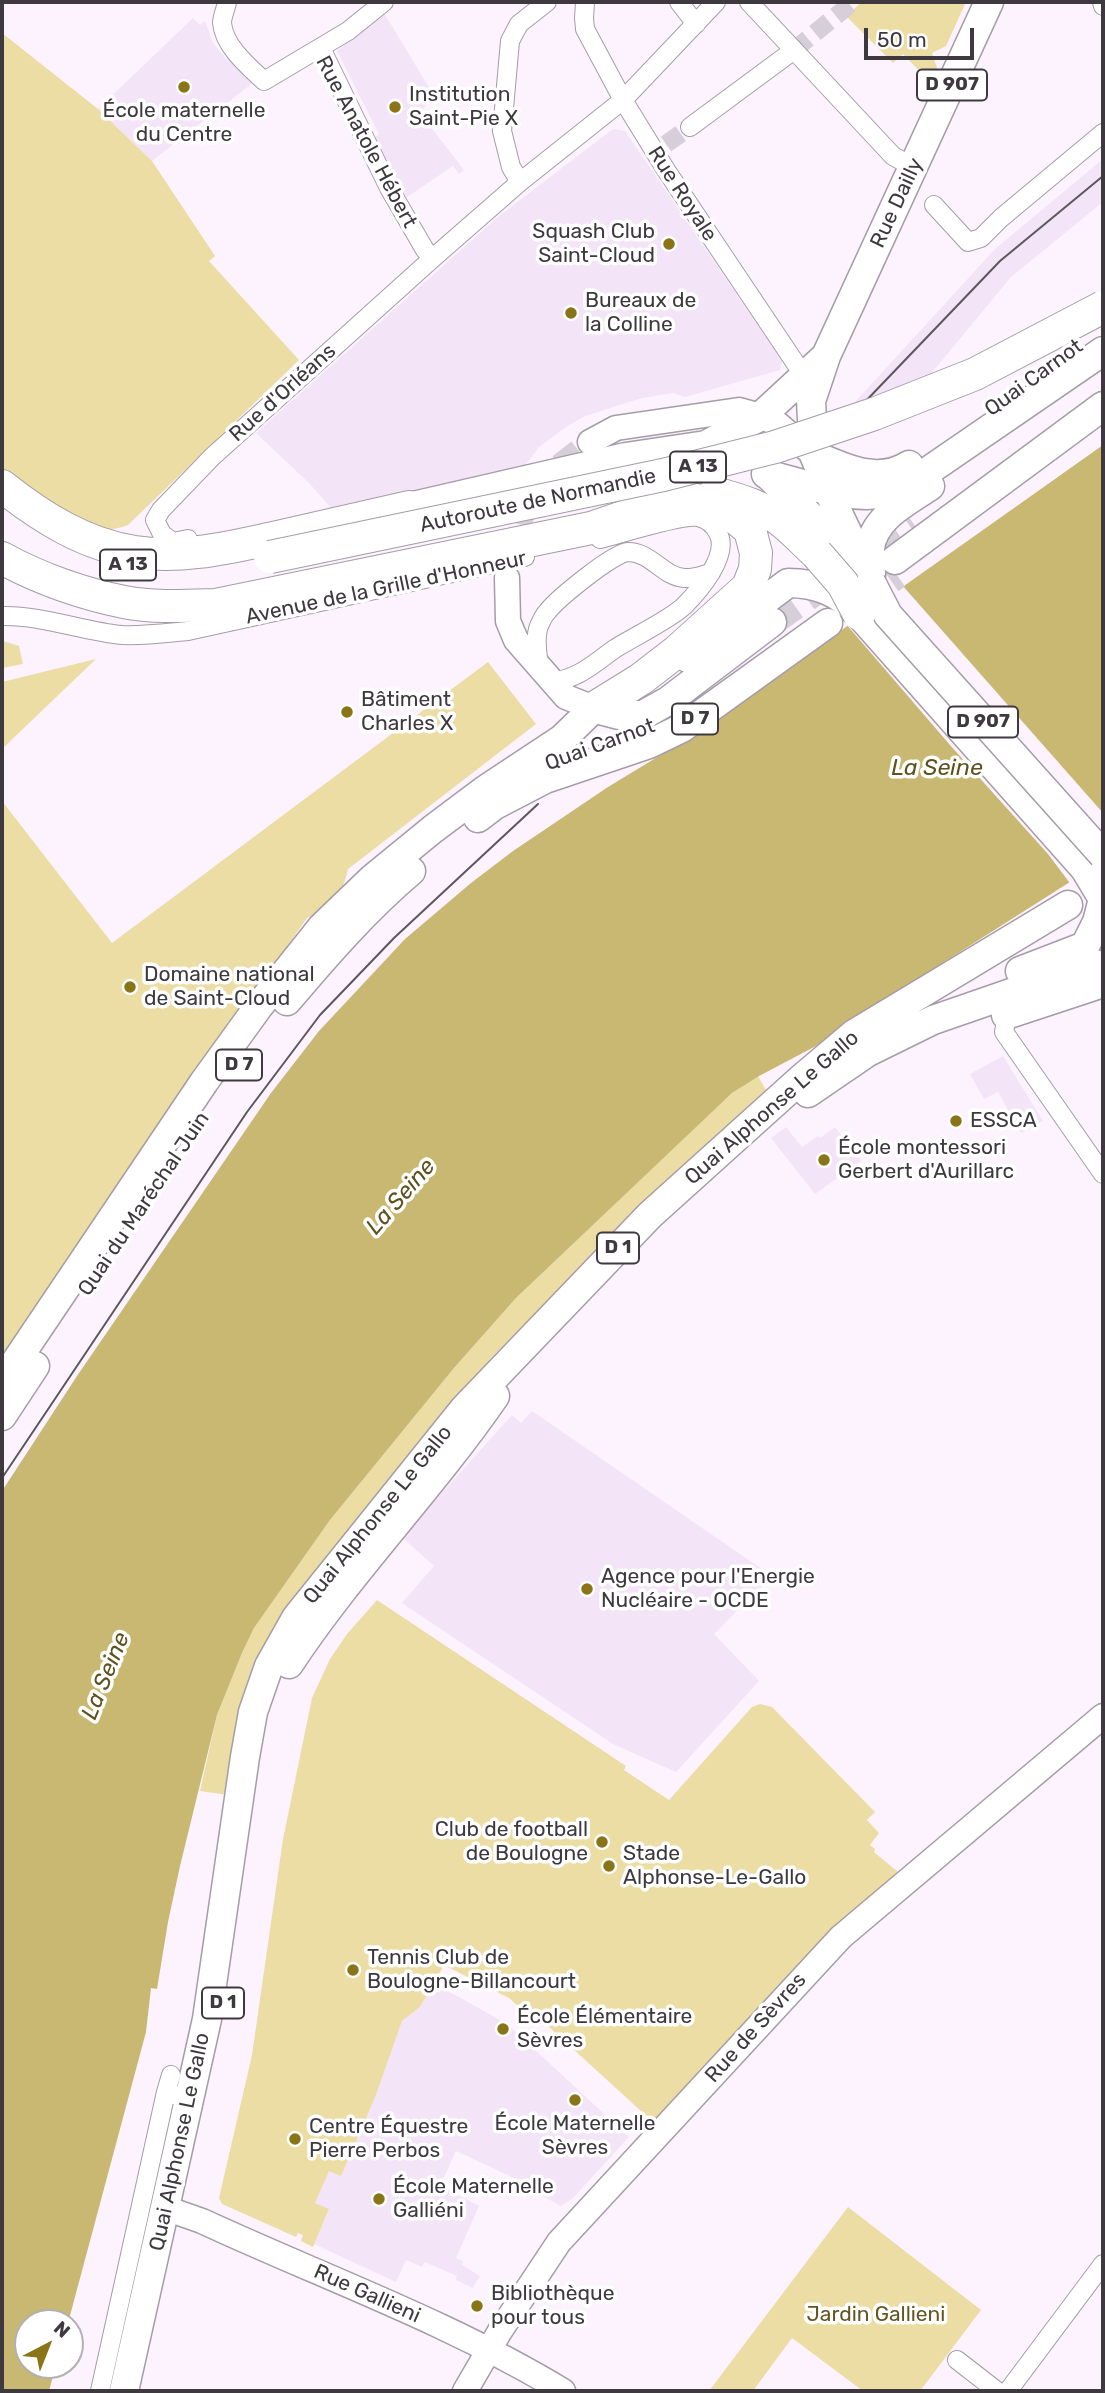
<!DOCTYPE html>
<html>
<head>
<meta charset="utf-8">
<style>
  body { margin:0 }
  #map { position:relative; width:1105px; height:2393px; overflow:hidden; background:#fcf3fe; font-family:Rubik,sans-serif }
  canvas { display:block }
  .frame { position:absolute; inset:0; border:4px solid #3d393e; pointer-events:none }
  .north { position:absolute; left:14px; top:2309px; width:70px; height:70px; box-sizing:border-box; background:#fff; border:2px solid #b1b0b2; border-radius:50%; rotate:42deg; font-size:19px; font-weight:700; line-height:28px; text-align:center; color:#3d393e }
  .north::after { content:''; display:block; margin:auto; width:24px; height:32px; background:#897518; clip-path:polygon(50% 0,100% 100%,50% 72%,0 100%) }
  .scale { position:absolute; left:864px; top:28px; width:110px; height:32px; box-sizing:border-box; border:4px solid #3d393e; border-top:0; padding-left:9px; font-size:21px; line-height:24px; white-space:nowrap; color:#3d393e; -webkit-text-stroke:5px #fff; paint-order:stroke }
</style>
</head>
<body>
<div id="map">
<canvas width="1105" height="2393"></canvas>
<div class="frame"></div>
<div class="north">N</div>
<div class="scale">50 m</div>
</div>
<script>
const ctx = document.querySelector('canvas').getContext('2d');
ctx.lineJoin = 'round';
function fillPath(path, color) { ctx.fillStyle = color; ctx.fill(path, 'evenodd'); }
function stroke(path, color, width, dash) { ctx.strokeStyle = color; ctx.lineWidth = width; ctx.lineCap = dash ? 'butt' : 'round'; ctx.setLineDash(dash || []); ctx.stroke(path); }
function label(font, color, halo, rows, align = 'center') {
  ctx.font = font + ' Rubik,sans-serif'; ctx.lineWidth = 7; ctx.setLineDash([]); ctx.textBaseline = 'middle'; ctx.strokeStyle = halo; ctx.fillStyle = color; for (const [text, x, y, turn = 0] of rows) {
    ctx.save(); ctx.translate(x, y); ctx.rotate((+turn || 0) * Math.PI / 180); ctx.textAlign = isNaN(turn) ? turn : align; if (halo) ctx.strokeText(text, 0, 0); ctx.fillText(text, 0, 0); ctx.restore();
  }
}
fillPath(new Path2D(`
  M 384,13 L 436,99 L 429,101 L 420,113 L 464,170 L 459,174 L 453,166 L 404,199 L 373,139 L 379,134 L 337,51 Z
  M 193,18 L 200,25 L 205,21 L 213,43 L 227,60 L 230,58 L 239,70 L 240,69 L 254,82 L 152,161 L 98,109 Z
  M 613,129 L 625,131 L 782,361 L 780,370 L 685,397 L 673,393 L 642,398 L 585,416 L 566,427 L 539,447 L 519,473 L 331,508 L 309,483 L 256,433 L 499,216 Z
  M 1103,159 L 1103,202 L 1011,277 L 920,387 L 844,414 L 995,249 Z
  M 1003,1056 L 1043,1121 L 1021,1133 L 998,1092 L 984,1099 L 970,1074 Z
  M 786,1127 L 802,1147 L 818,1136 L 820,1138 L 835,1127 L 861,1161 L 815,1194 L 771,1138 Z
  M 532,1411 L 772,1576 L 714,1634 L 759,1681 L 676,1772 L 613,1744 L 402,1603 L 434,1566 L 402,1537 L 512,1415 L 521,1423 Z
  M 433,1984 L 457,1996 L 507,2024 L 629,2137 L 573,2198 L 561,2206 L 541,2195 L 542,2192 L 527,2184 L 456,2151 L 440,2186 L 479,2206 L 456,2258 L 463,2261 L 462,2265 L 480,2276 L 472,2289 L 471,2287 L 456,2280 L 457,2276 L 425,2262 L 422,2267 L 406,2260 L 396,2282 L 314,2244 L 329,2210 L 315,2203 L 329,2170 L 341,2175 L 376,2095 L 402,2021 L 420,2007 Z`), '#f3e4f7');
fillPath(new Path2D(`
  M 862,2 L 966,2 L 946,46 L 932,53 L 937,68 L 930,82 L 903,54 L 893,63 L 846,16 Z
  M 2,33 L 98,109 L 152,161 L 215,256 L 209,261 L 299,360 L 128,525 C 115,530 106,530 93,528 L 2,472 Z
  M 2,638 L 3,641 L 19,646 L 23,664 L 2,668 Z
  M 96,659 L 2,749 L 2,682 Z
  M 488,662 L 536,724 L 348,869 C 342,895 333,908 307,918 L 228,1030 L 2,1372 L 2,801 L 112,943 Z
  M 758,1076 L 766,1090 L 663,1185 L 493,1356 L 331,1555 L 228,1795 L 200,1791 L 217,1715 L 242,1653 L 254,1628 L 330,1520 L 454,1368 L 516,1298 L 704,1119 L 732,1093 Z
  M 377,1600 L 626,1766 L 624,1770 L 669,1800 L 752,1707 L 760,1704 L 772,1707 L 875,1812 L 867,1820 L 879,1833 L 870,1845 L 875,1849 L 874,1852 L 898,1872 L 823,1937 L 653,2122 L 537,2016 L 533,2020 L 509,1998 L 444,1965 L 420,2007 L 402,2021 L 376,2095 L 341,2176 L 329,2171 L 315,2203 L 329,2209 L 313,2247 L 301,2241 L 303,2235 L 298,2233 L 296,2237 L 222,2204 L 219,2198 L 252,2055 L 283,1839 L 312,1698 L 330,1659 L 347,1634 Z
  M 848,2207 L 981,2310 L 920,2391 L 863,2391 L 792,2338 L 753,2391 L 709,2391 Z`), '#ebdda4');
fillPath(new Path2D(`
  M 1103,445 L 1103,861 L 867,1011 L 816,1046 L 759,1076 L 732,1093 L 516,1298 L 454,1368 L 330,1520 L 254,1628 L 242,1653 L 217,1715 L 180,1866 L 168,1922 L 157,1989 L 151,1988 L 146,2032 L 68,2323 L 28,2323 L 28,2365 L 56,2365 L 49,2391 L 2,2391 L 2,1491 L 77,1376 L 271,1093 L 319,1031 L 405,939 L 471,883 L 513,851 L 608,787 L 692,736 Z`), '#c9b872');
fillPath(new Path2D(`
  M 902,585 L 1103,813 L 1103,865 L 1072,886 L 1048,854 L 950,745 L 846,624 Z`), '#fcf3fe');
stroke(new Path2D(`
  M 794,50 L 853,2
  M 666,144 L 690,127`), '#d6ced8', 18, [18, 9]);
stroke(new Path2D(`
  M 510,559 L 522,516 L 552,472 L 590,442`), '#d6ced8', 24, [24, 12]);
stroke(new Path2D(`
  M 856,604 L 897,575
  M 772,622 L 913,523`), '#d6ced8', 28, [28, 14]);
const street = new Path2D(`
  M 227,2 C 226,8 222,17 222,23 C 224,46 248,66 264,81 L 348,31 L 384,2
  M 585,2 L 584,18 L 585,29 L 623,100 L 666,170 L 804,376
  M 679,2 L 696,24
  M 749,2 L 893,156 L 913,167
  M 1102,2 L 1103,6
  M 321,48 L 389,188 L 425,250 L 433,258
  M 690,127 L 794,50
  M 520,182 L 511,167 L 502,131 L 510,41 L 519,24 L 547,2
  M 934,205 L 968,242 L 981,238 L 1001,218 L 1103,133
  M 188,539 L 173,542 L 162,534 L 155,520 L 161,510 L 212,457 L 433,258 L 520,182 L 623,100 L 716,2
  M 2,616 C 42,615 82,631 122,635 C 144,636 166,633 188,631 L 525,557
  M 539,668 C 538,655 534,639 539,626 C 541,622 543,616 547,612 C 557,599 613,553 628,552 C 651,552 662,576 684,578 C 693,579 702,575 711,573
  M 551,682 C 579,679 594,663 616,648 C 635,636 669,620 684,606 C 699,591 730,555 718,533 C 714,525 707,519 698,517 C 682,514 620,534 600,539
  M 1007,1015 L 1004,1032 L 1103,1174
  M 166,2092 L 171,2075
  M 957,2360 L 997,2391
  M 100,2391 L 166,2092 L 190,2100
  M 1008,2391 L 1103,2264`);
const secondary = new Path2D(`
  M 590,442 L 616,428 L 739,410 L 761,416 L 779,425 L 808,450
  M 507,578 L 508,621 L 516,640 L 566,697 L 594,708
  M 165,2208 L 202,2221 C 323,2277 449,2322 563,2391
  M 465,2391 L 500,2331 L 559,2242 L 841,1937 L 1103,1716`);
const primary = new Path2D(`
  M 814,455 C 845,468 877,485 909,465
  M 766,474 C 798,482 834,495 867,495 C 885,495 903,485 918,478 L 1103,351
  M 768,475 L 814,520 L 844,557 L 852,565
  M 409,507 L 626,457 L 706,445 L 761,416 L 825,357
  M 895,560 L 1103,406
  M 871,575 C 871,566 870,557 870,548 C 874,517 907,502 930,486
  M 871,582 L 838,513 L 814,455 L 811,401 L 826,356 L 989,2
  M 688,658 L 788,583 C 817,583 839,592 859,614 L 1085,869 L 1103,899
  M 596,709 L 619,715 L 643,715 L 668,701 L 772,622
  M 478,818 L 495,805 L 545,779 L 649,744 L 682,728 L 828,623
  M 1020,971 L 1085,946 L 1097,922 L 1103,899
  M 287,1001 C 326,955 365,910 411,871
  M 1006,1015 L 1103,983
  M 808,1093 L 868,1052 L 933,1020 L 1095,964
  M 2,1382 L 204,1082 L 259,1006 L 322,927 L 373,878 L 433,829 L 485,790 L 562,739 L 594,708 L 616,703
  M 2,1416 L 35,1366
  M 289,1664 C 351,1570 431,1489 495,1396
  M 124,2391 L 207,2019 L 245,1757 L 253,1712 L 269,1666 L 296,1618 L 464,1409 L 650,1215 L 802,1078 L 854,1034 L 1068,905`);
const highway = new Path2D(`
  M 2,486 C 41,517 85,545 135,552 C 185,559 230,547 278,537 C 322,527 366,517 409,507
  M 715,493 C 740,500 765,507 785,524 C 796,533 806,544 817,554
  M 2,558 C 38,578 83,594 124,602 C 154,608 186,606 216,605 L 591,528 L 669,501 L 688,498 L 721,506 L 750,530 L 756,553 L 755,569 L 748,587 L 676,652 L 641,679 L 594,708`);
stroke(street, '#a59ca8', 20);
stroke(secondary, '#a59ca8', 27);
stroke(primary, '#a59ca8', 31);
stroke(highway, '#a59ca8', 34);
stroke(street, '#fff', 18);
stroke(secondary, '#fff', 24);
stroke(primary, '#fff', 28);
stroke(highway, '#fff', 32);
stroke(new Path2D(`
  M 862,405 L 1000,261 L 1103,176
  M 2,1478 L 247,1112 L 320,1015 L 394,938 L 538,804`), '#5c575d', 2);
const primaryBridge = new Path2D(`
  M 871,582 L 888,615 L 1103,855`);
const highwayBridge = new Path2D(`
  M 817,554 L 843,584 L 859,614
  M 270,557 L 663,475 L 775,447 L 874,414 L 975,374 L 1103,307`);
stroke(primaryBridge, '#a59ca8', 31, []);
stroke(highwayBridge, '#a59ca8', 34, []);
stroke(primaryBridge, '#fff', 28);
stroke(highwayBridge, '#fff', 32);
for (const [x, y, r, color] of [
  [184,87,7,"#897518"],
  [395,107,7,"#897518"],
  [669,244,7,"#897518"],
  [571,313,7,"#897518"],
  [347,712,7,"#897518"],
  [130,987,7,"#897518"],
  [956,1121,7,"#897518"],
  [824,1160,7,"#897518"],
  [587,1589,7,"#897518"],
  [602,1842,7,"#897518"],
  [609,1866,7,"#897518"],
  [353,1970,7,"#897518"],
  [503,2029,7,"#897518"],
  [575,2100,7,"#897518"],
  [295,2139,7,"#897518"],
  [379,2199,7,"#897518"],
  [477,2306,7,"#897518"]
]) { const dot = new Path2D(); dot.arc(x, y, r, 0, 2 * Math.PI); ctx.fillStyle = color; ctx.fill(dot); stroke(dot, '#fff', 2.5); }
for (const [x, y, w] of [
  [952,85,70],
  [698,467,56],
  [128,565,56],
  [695,719,46],
  [983,722,70],
  [239,1065,46],
  [618,1248,42],
  [223,2003,42]
]) { const box = new Path2D(); box.roundRect(x - w / 2, y - 15.5, w, 31, 5); ctx.fillStyle = '#fff'; ctx.fill(box); stroke(box, '#3d393e', 2); }
label('bold 19px', '#3d393e', null, [
  ["D 907",952,85],
  ["A 13",698,467],
  ["A 13",128,565],
  ["D 7",695,719],
  ["D 907",983,722],
  ["D 7",239,1065],
  ["D 1",618,1248],
  ["D 1",223,2003]
]);
label('21px', '#3d393e', '#fff', [
  ["Institution",409,95],
  ["Saint-Pie X",409,119],
  ["École maternelle",184,111,"center"],
  ["du Centre",184,135,"center"],
  ["Squash Club",655,232,"right"],
  ["Saint-Cloud",655,256,"right"],
  ["Bureaux de",585,301],
  ["la Colline",585,325],
  ["Bâtiment",361,700],
  ["Charles X",361,724],
  ["Domaine national",144,975],
  ["de Saint-Cloud",144,999],
  ["ESSCA",970,1121],
  ["École montessori",838,1148],
  ["Gerbert d'Aurillarc",838,1172],
  ["Agence pour l'Energie",601,1577],
  ["Nucléaire - OCDE",601,1601],
  ["Club de football",588,1830,"right"],
  ["de Boulogne",588,1854,"right"],
  ["Stade",623,1854],
  ["Alphonse-Le-Gallo",623,1878],
  ["Tennis Club de",367,1958],
  ["Boulogne-Billancourt",367,1982],
  ["École Élémentaire",517,2017],
  ["Sèvres",517,2041],
  ["École Maternelle",575,2124,"center"],
  ["Sèvres",575,2148,"center"],
  ["Centre Équestre",309,2127],
  ["Pierre Perbos",309,2151],
  ["École Maternelle",393,2187],
  ["Galliéni",393,2211],
  ["Bibliothèque",491,2294],
  ["pour tous",491,2318]
], 'left');
label('21px', '#3d393e', '#fff', [
  ["Rue Anatole Hébert",366,142,62],
  ["Rue Royale",682,194,57],
  ["Rue Dailly",897,203,-65],
  ["Quai Carnot",1034,378,-36],
  ["Rue d'Orléans",283,393,-42],
  ["Autoroute de Normandie",538,501,-12],
  ["Avenue de la Grille d'Honneur",386,588,-12],
  ["Quai Carnot",600,745,-20],
  ["Quai Alphonse Le Gallo",772,1108,-41],
  ["Quai du Maréchal Juin",144,1204,-56],
  ["Quai Alphonse Le Gallo",378,1515,-51],
  ["Rue de Sèvres",756,2028,-48],
  ["Quai Alphonse Le Gallo",180,2142,-78],
  ["Rue Gallieni",367,2294,24]
]);
label('21px', '#645723', '#fff', [
  ["Jardin Gallieni",876,2315]
]);
label('italic 23px', '#5e511d', '#fff', [
  ["La Seine",937,768],
  ["La Seine",401,1197,-49],
  ["La Seine",106,1676,-68]
]);
</script>
</body>
</html>
